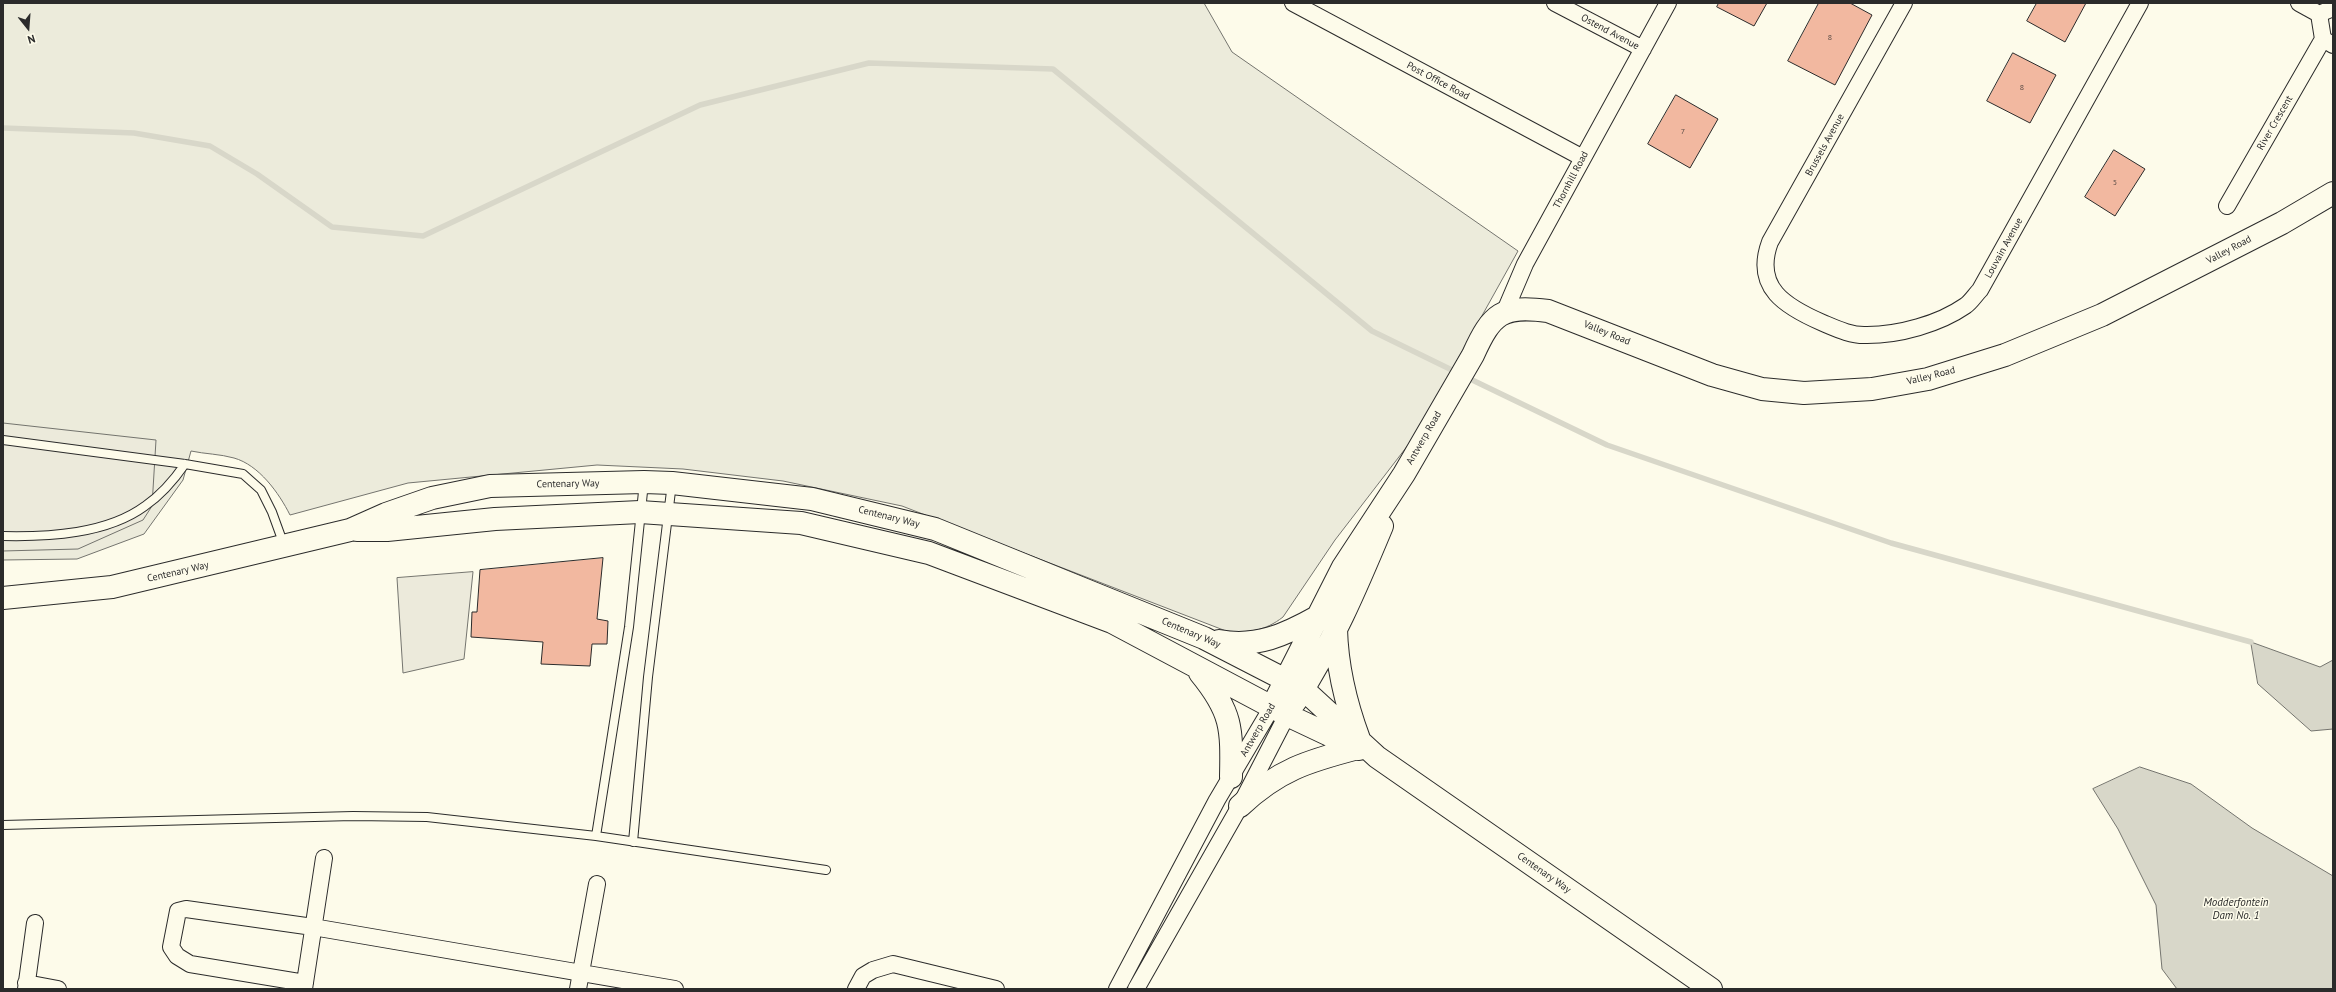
<!DOCTYPE html>
<html>
<head>
<meta charset="utf-8">
<style>
  body { margin:0 }
  #map { position:relative; width:2336px; height:992px; overflow:hidden; background:#fdfbea; font-family:"PT Sans",sans-serif }
  canvas { display:block }
  .frame { position:absolute; inset:0; border:4px solid #2b2b2b; pointer-events:none }
  .north { position:absolute; left:8px; top:8px; width:40px; height:40px; -webkit-text-stroke:3px #fdfbea; paint-order:stroke; rotate:163deg; font-size:11px; font-weight:700; line-height:16px; text-align:center; color:#2b2b2b }
  .north::after { content:''; display:block; margin:auto; width:14px; height:18px; background:#2b2b2b; clip-path:polygon(50% 0,100% 100%,50% 72%,0 100%) }
</style>
</head>
<body>
<div id="map">
<canvas width="2336" height="992"></canvas>
<div class="frame"></div>
<div class="north">N</div>
</div>
<script>
const ctx = document.querySelector('canvas').getContext('2d');
ctx.lineJoin = 'round';
function fillPath(path, color) { ctx.fillStyle = color; ctx.fill(path, 'evenodd'); }
function stroke(path, color, width, dash) { ctx.strokeStyle = color; ctx.lineWidth = width; ctx.lineCap = dash ? 'butt' : 'round'; ctx.setLineDash(dash || []); ctx.stroke(path); }
function label(font, color, halo, rows, align = 'center') {
  ctx.font = font + ' "PT Sans",sans-serif'; ctx.lineWidth = 3; ctx.setLineDash([]); ctx.textBaseline = 'middle'; ctx.strokeStyle = halo; ctx.fillStyle = color; for (const [text, x, y, turn = 0] of rows) {
    ctx.save(); ctx.translate(x, y); ctx.rotate((+turn || 0) * Math.PI / 180); ctx.textAlign = isNaN(turn) ? turn : align; if (halo) ctx.strokeText(text, 0, 0); ctx.fillText(text, 0, 0); ctx.restore();
  }
}
const green = new Path2D(`
  M 3,3 L 1204,3 L 1232,52 L 1518,251 L 1415,436 L 1335,540 L 1283,617 C 1265,631 1249,633 1226,631 L 902,506 L 783,481 L 683,469 L 597,465 L 408,483 L 290,515 C 279,493 259,465 234,458 C 220,454 205,454 191,451 L 183,480 L 144,534 L 77,559 L 3,560 Z`);
fillPath(green, '#ecebdb');
stroke(green, '#74746e', 1);
const parking = new Path2D(`
  M 3,423 L 156,440 L 152,506 L 143,520 L 78,549 L 3,551 Z
  M 473,572 L 464,659 L 403,673 L 397,578 Z`);
fillPath(parking, '#eceadb');
stroke(parking, '#74746e', 1);
const water = new Path2D(`
  M 2251,642 L 2320,667 L 2333,660 L 2333,729 L 2311,731 L 2258,684 Z
  M 2140,767 L 2191,784 L 2252,828 L 2333,876 L 2333,989 L 2177,989 L 2162,969 L 2156,905 L 2118,829 L 2093,789 Z`);
fillPath(water, '#d8d7c9');
stroke(water, '#74746e', 1);
stroke(new Path2D(`
  M 3,128 L 134,133 L 210,146 L 257,174 L 332,227 L 423,236 L 700,105 L 869,63 L 1053,69 L 1372,331 L 1458,373
  M 1466,377 L 1607,445 L 1891,543 L 2251,642`), '#d8d7c9', 5.5);
const building = new Path2D(`
  M 1719,3 L 1767,3 L 1754,26 L 1717,7 Z
  M 1819,3 L 1850,3 L 1872,15 L 1835,85 L 1788,61 Z
  M 2037,3 L 2086,3 L 2065,42 L 2027,21 Z
  M 2013,53 L 2056,75 L 2030,123 L 1987,101 Z
  M 1676,95 L 1718,119 L 1690,168 L 1648,144 Z
  M 2114,150 L 2145,169 L 2115,216 L 2085,197 Z
  M 603,558 L 597,619 L 608,621 L 607,644 L 592,644 L 590,666 L 541,664 L 543,642 L 471,637 L 472,612 L 477,612 L 480,570 Z`);
fillPath(building, '#f2b8a0');
stroke(building, '#2b2b2b', 1);
const lane = new Path2D(`
  M 3,440 L 185,464 L 243,474 L 261,490 L 272,512 L 284,545
  M 3,536 C 49,537 107,534 145,506 C 161,495 174,480 185,464
  M 3,825 L 353,816 L 427,817 L 596,836 L 826,870
  M 596,836 L 629,627 L 644,482
  M 633,842 L 648,677 L 672,483`);
const street = new Path2D(`
  M 1293,3 L 1583,158
  M 1555,3 L 1643,49
  M 1904,3 L 1770,242 C 1753,288 1786,307 1823,323 C 1837,329 1852,336 1867,335 C 1899,335 1939,324 1965,306 C 1971,302 1975,295 1980,290 L 2140,3
  M 2299,3 L 2319,14
  M 2319,14 L 2323,39 L 2333,45
  M 2319,14 L 2333,8
  M 2227,206 L 2323,39
  M 1505,311 L 1525,264 L 1668,3
  M 26,983 L 58,989
  M 305,983 L 190,964 L 177,956 L 171,947 L 178,911 L 186,909 L 313,927 L 675,989
  M 26,989 L 35,923
  M 304,989 L 324,858
  M 578,989 L 597,884
  M 856,989 L 863,976 L 873,970 L 893,964 L 996,989
  M 1117,989 L 1217,800 L 1272,707
  M 1136,989 L 1240,806 L 1287,715`);
const secondary = new Path2D(`
  M 357,530 L 387,530 L 495,519 L 640,512 L 801,523 L 929,553 L 1112,622 L 1287,715 L 1359,749
  M 3,598 L 112,587 L 350,530 L 386,514 L 432,498 L 490,486 L 644,482 L 672,483 L 812,499 L 935,529 L 1204,638 L 1303,689 L 1377,757 L 1711,989
  M 1336,629 C 1337,666 1346,704 1359,739
  M 1219,641 C 1256,648 1285,635 1317,617
  M 1200,673 C 1232,712 1232,728 1231,777
  M 1295,702 C 1331,647 1357,586 1382,526
  M 1272,707 L 1343,567 L 1404,474 L 1473,355 C 1492,313 1502,305 1548,311 L 1712,375 L 1762,389 L 1804,393 L 1872,389 L 1928,379 L 2005,355 L 2102,315 L 2282,223 L 2333,193
  M 1240,806 C 1278,770 1308,761 1358,748`);
stroke(lane, '#2b2b2b', 10);
stroke(street, '#2b2b2b', 18);
stroke(secondary, '#2b2b2b', 24);
stroke(lane, '#fdfbea', 8);
stroke(street, '#fdfbea', 16);
stroke(secondary, '#fdfbea', 22);
label('8px', '#5d4e48', null, [
  ["8",1830,38],
  ["8",2022,88],
  ["7",1683,132],
  ["5",2115,183]
]);
label('10px', '#2b2b2b', '#fdfbea', [
  ["Ostend Avenue",1610,32,28],
  ["Post Office Road",1438,81,28],
  ["River Crescent",2275,123,-60],
  ["Brussels Avenue",1825,145,-61],
  ["Thornhill Road",1571,180,-62],
  ["Louvain Avenue",2004,248,-61],
  ["Valley Road",2229,250,-28],
  ["Valley Road",1607,333,22],
  ["Valley Road",1931,376,-14],
  ["Antwerp Road",1424,438,-60],
  ["Centenary Way",568,484,-1],
  ["Centenary Way",889,517,14],
  ["Centenary Way",178,572,-13],
  ["Centenary Way",1191,633,23],
  ["Antwerp Road",1258,730,-60],
  ["Centenary Way",1544,873,35]
]);
label('italic 11px', '#2b2b2b', '#fdfbea', [
  ["Modderfontein",2236,903],
  ["Dam No. 1",2236,916]
]);
</script>
</body>
</html>
